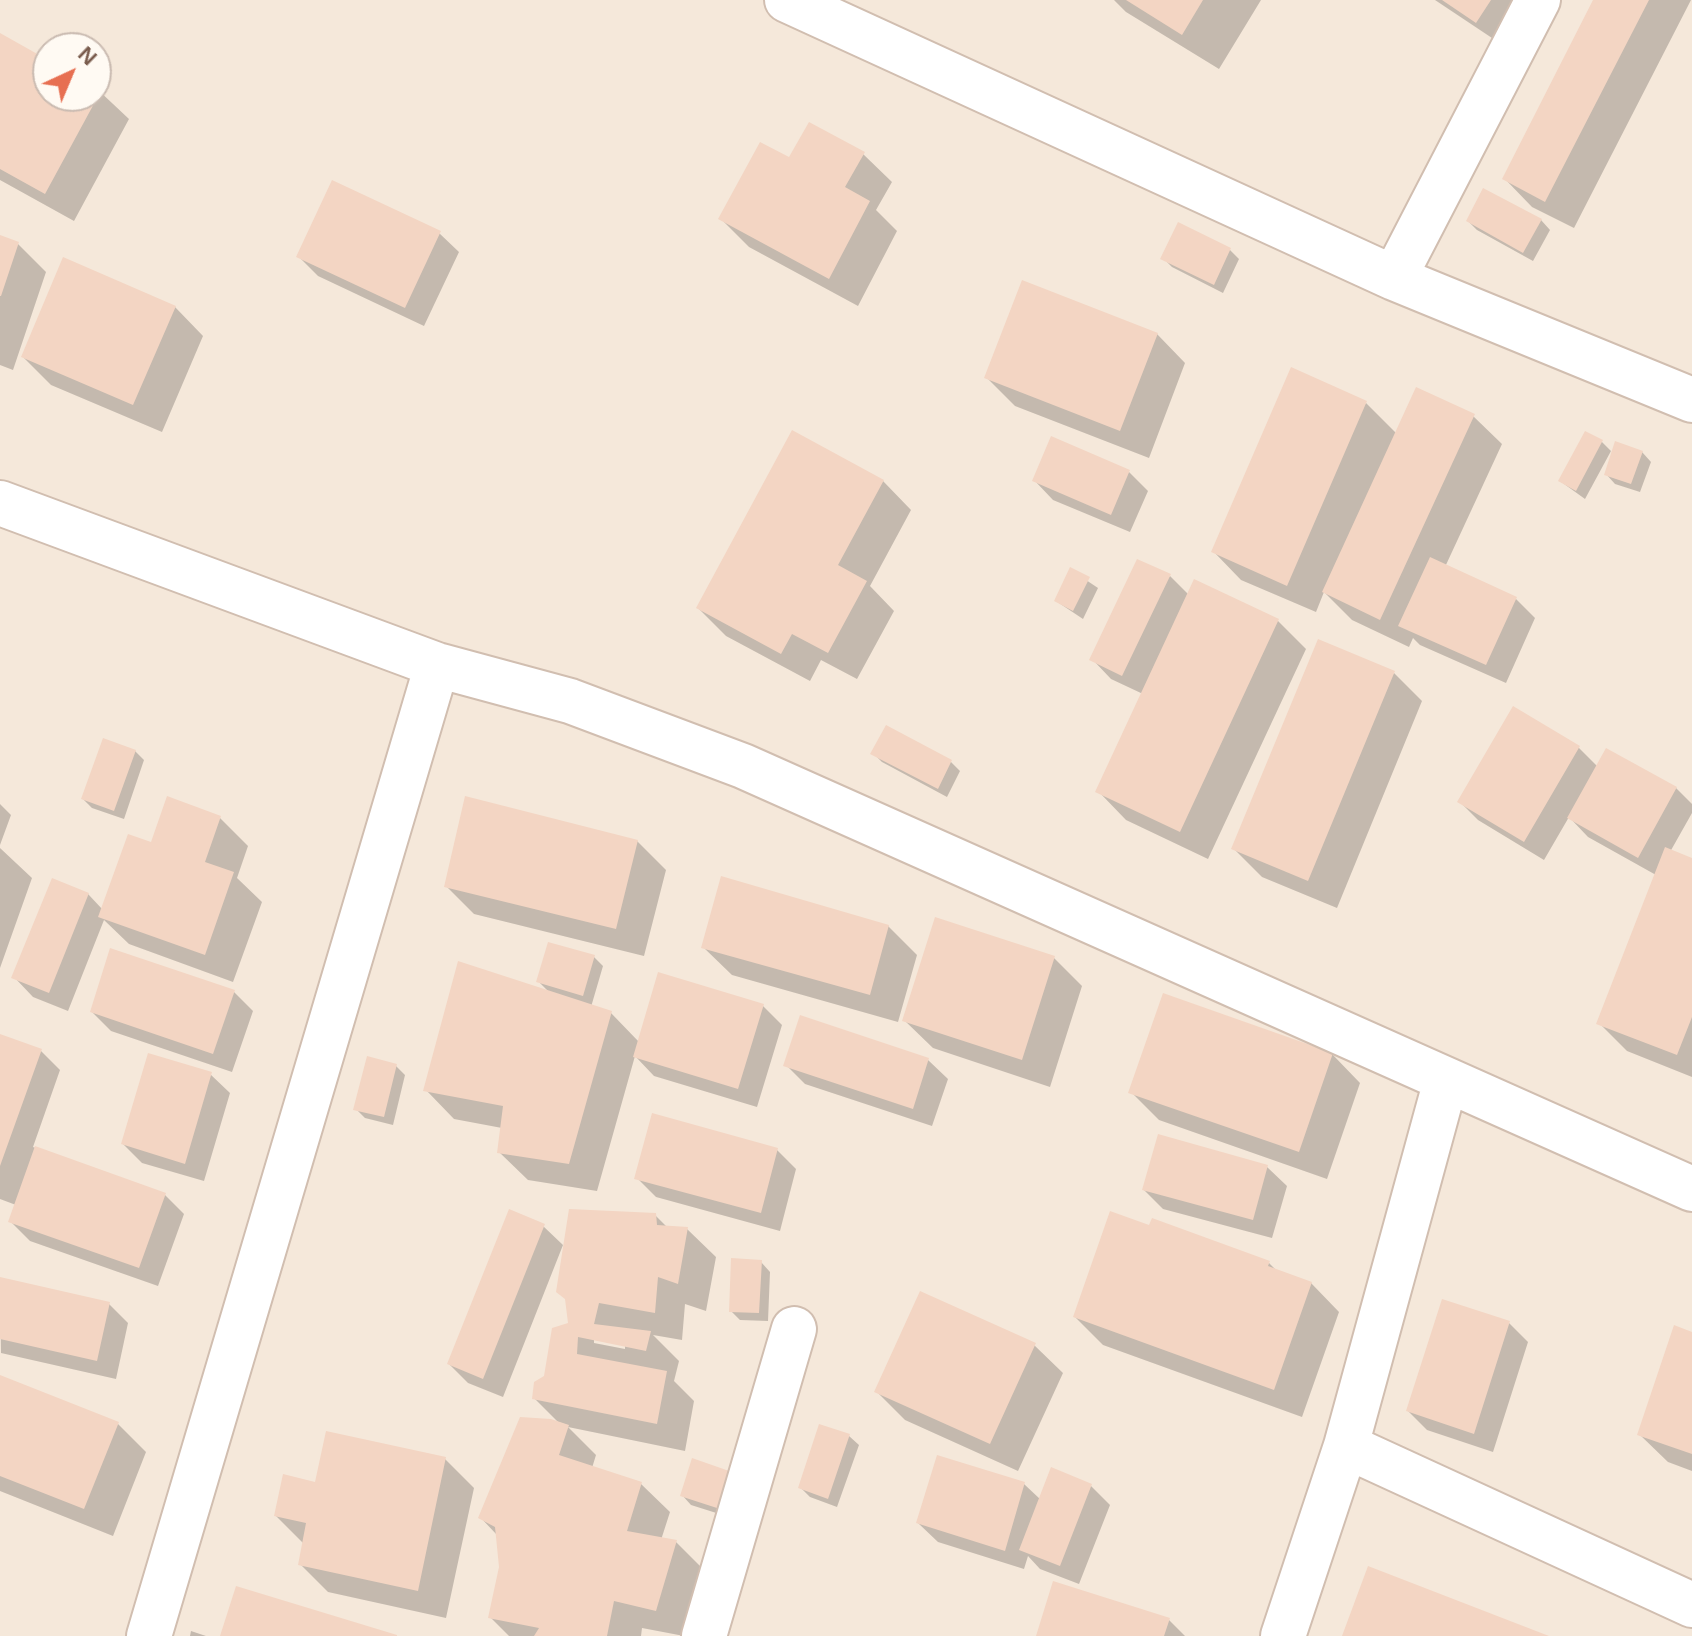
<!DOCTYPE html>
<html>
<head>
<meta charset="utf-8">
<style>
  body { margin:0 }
  #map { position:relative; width:1692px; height:1636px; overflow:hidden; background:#fdf6ec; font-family:Helvetica,sans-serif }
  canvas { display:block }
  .north { position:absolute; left:32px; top:32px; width:80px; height:80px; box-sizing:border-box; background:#fffaf3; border:2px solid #cabbb1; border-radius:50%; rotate:44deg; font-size:22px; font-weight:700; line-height:32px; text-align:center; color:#7a5c4d }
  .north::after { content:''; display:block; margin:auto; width:28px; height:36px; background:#e76f51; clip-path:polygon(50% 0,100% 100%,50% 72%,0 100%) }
</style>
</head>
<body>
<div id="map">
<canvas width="1692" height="1636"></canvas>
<div class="north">N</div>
</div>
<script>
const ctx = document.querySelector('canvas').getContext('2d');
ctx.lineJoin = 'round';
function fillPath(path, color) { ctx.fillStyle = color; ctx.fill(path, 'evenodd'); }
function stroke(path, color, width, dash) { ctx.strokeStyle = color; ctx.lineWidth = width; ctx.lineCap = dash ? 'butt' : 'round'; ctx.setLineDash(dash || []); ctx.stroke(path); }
fillPath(new Path2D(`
  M 0,0 L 1692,0 L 1692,1636 L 0,1636 ZM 48,48 L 96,48 L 96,96 L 48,96 Z`), '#f5e8da');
fillPath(new Path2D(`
  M 1114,0 L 1261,0 L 1219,69 L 1126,12 Z
  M 1435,0 L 1523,0 L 1495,40 Z
  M 1595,0 L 1691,0 L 1574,228 L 1532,207 L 1504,178 Z
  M 0,35 L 48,62 L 48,96 L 96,96 L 96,88 L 129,119 L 74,221 L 0,180 Z
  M 863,154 L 892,182 L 876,210 L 897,231 L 858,306 L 749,247 L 721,219 L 790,160 Z
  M 1541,220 L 1550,230 L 1533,261 L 1477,230 L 1468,221 Z
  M 439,233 L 459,252 L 424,326 L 318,276 L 299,257 Z
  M 0,237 L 18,244 L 46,272 L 13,370 L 0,365 Z
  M 1230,250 L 1239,259 L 1223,293 L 1172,267 L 1163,258 Z
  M 175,307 L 203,336 L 162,432 L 51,385 L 23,357 Z
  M 1157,334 L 1185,363 L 1149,458 L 1015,406 L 987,378 Z
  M 1366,403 L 1397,434 L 1473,416 L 1502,444 L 1445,567 L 1516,599 L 1535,618 L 1506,683 L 1420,645 L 1413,638 L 1409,647 L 1352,620 L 1324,592 L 1316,612 L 1241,580 L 1213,551 Z
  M 1601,441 L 1611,451 L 1585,499 L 1560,481 Z
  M 1642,452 L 1651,462 L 1640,492 L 1615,484 L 1606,474 Z
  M 1129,472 L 1148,491 L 1130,532 L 1053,500 L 1034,480 Z
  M 883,481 L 911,510 L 870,586 L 894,611 L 857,679 L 821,660 L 810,681 L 726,636 L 698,608 Z
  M 1071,570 L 1098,588 L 1083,619 L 1056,601 Z
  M 1170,576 L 1189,595 L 1278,621 L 1306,649 L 1208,859 L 1126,820 L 1098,791 L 1143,694 L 1111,679 L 1092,659 Z
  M 1394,673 L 1422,701 L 1337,908 L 1262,877 L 1234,849 Z
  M 1514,708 L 1579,748 L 1598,767 L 1676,788 L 1692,804 L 1692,813 L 1670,852 L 1692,860 L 1692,1077 L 1627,1051 L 1599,1023 L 1656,875 L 1588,837 L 1569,817 L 1544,860 L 1478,820 L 1459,801 Z
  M 887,728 L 951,762 L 960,771 L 947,797 L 882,762 L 873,753 Z
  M 135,751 L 144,760 L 124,819 L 92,808 L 83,799 Z
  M 0,804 L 11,815 L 0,845 Z
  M 220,818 L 248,846 L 237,878 L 262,902 L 233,982 L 129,944 L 104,920 L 68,1011 L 33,997 L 14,977 L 88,894 L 103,910 L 153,844 Z
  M 637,841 L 666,870 L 644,956 L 474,914 L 446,886 Z
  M 0,848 L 32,878 L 0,968 Z
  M 888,926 L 917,955 L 898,1022 L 732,975 L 703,947 Z
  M 594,957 L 603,966 L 591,1007 L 611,1013 L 639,1042 L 763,1006 L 782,1025 L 757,1107 L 654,1076 L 635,1056 L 597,1191 L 528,1180 L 499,1152 L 502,1128 L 454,1119 L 426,1090 L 550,993 L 538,981 Z
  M 1054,958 L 1082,986 L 1050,1087 L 933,1048 L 904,1020 Z
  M 234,992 L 253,1011 L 232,1072 L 111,1031 L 92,1012 Z
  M 0,1036 L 41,1051 L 60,1070 L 33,1147 L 165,1195 L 184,1214 L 158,1286 L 30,1241 L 11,1222 L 16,1205 L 0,1199 Z
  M 1332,1054 L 1360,1083 L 1327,1179 L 1159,1120 L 1131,1092 Z
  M 928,1060 L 948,1079 L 932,1126 L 805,1084 L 786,1065 Z
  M 396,1066 L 405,1075 L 393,1125 L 365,1118 L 356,1109 Z
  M 210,1074 L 230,1093 L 204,1181 L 142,1163 L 123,1144 Z
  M 777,1150 L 796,1169 L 780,1231 L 656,1197 L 637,1178 Z
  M 1267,1167 L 1287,1186 L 1272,1238 L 1163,1209 L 1144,1190 Z
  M 655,1215 L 668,1228 L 687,1229 L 716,1257 L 706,1311 L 685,1304 L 682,1340 L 653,1335 L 679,1361 L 674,1381 L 694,1401 L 685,1451 L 568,1427 L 596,1455 L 592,1468 L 641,1484 L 670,1512 L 661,1540 L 676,1542 L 704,1570 L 684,1636 L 642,1628 L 641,1636 L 509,1636 L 490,1617 L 501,1568 L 497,1535 L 480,1517 L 561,1425 L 534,1398 L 570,1324 ZM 594,1339 L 625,1345 L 625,1349 L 594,1343 Z
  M 543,1226 L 563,1245 L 503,1397 L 468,1383 L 449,1364 Z
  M 1151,1228 L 1269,1263 L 1278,1272 L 1311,1283 L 1339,1312 L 1302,1417 L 1103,1345 L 1075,1317 Z
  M 761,1262 L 770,1272 L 768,1321 L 740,1320 L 731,1311 Z
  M 0,1279 L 109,1304 L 128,1323 L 116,1379 L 1,1353 Z
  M 1509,1323 L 1528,1342 L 1493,1452 L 1427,1430 L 1408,1411 Z
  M 1692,1334 L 1692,1471 L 1668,1462 L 1639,1434 Z
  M 1034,1345 L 1063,1373 L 1018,1471 L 905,1420 L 877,1392 Z
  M 0,1377 L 117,1423 L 146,1452 L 113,1536 L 0,1491 Z
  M 821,1426 L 849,1436 L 859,1445 L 837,1507 L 810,1497 L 801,1488 Z
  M 445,1459 L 474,1488 L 446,1618 L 328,1592 L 300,1564 L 304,1544 L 276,1516 L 316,1484 Z
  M 693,1461 L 729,1517 L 691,1505 L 682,1495 Z
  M 1024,1484 L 1041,1500 L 1091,1486 L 1110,1505 L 1079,1584 L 1040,1569 L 1028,1556 L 1024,1569 L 938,1542 L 918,1523 Z
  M 1169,1620 L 1185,1636 L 1038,1636 Z
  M 191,1631 L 206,1636 L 190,1636 Z`), '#0003');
fillPath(new Path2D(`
  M 1126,0 L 1203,0 L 1182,35 Z
  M 1442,0 L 1491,0 L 1476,23 Z
  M 1593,0 L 1649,0 L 1545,202 L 1502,179 Z
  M 0,33 L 48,60 L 48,96 L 96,96 L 96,86 L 102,89 L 45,194 L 0,169 Z
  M 809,122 L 865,152 L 845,187 L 870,201 L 829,279 L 718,219 L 760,142 L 789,157 Z
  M 332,180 L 441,231 L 405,308 L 296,257 Z
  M 1483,188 L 1542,219 L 1523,253 L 1466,221 Z
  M 1178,222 L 1231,248 L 1214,285 L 1160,259 Z
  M 0,235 L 19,242 L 1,296 L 0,296 Z
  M 63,257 L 176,306 L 133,405 L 21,357 Z
  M 1022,280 L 1158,333 L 1120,431 L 984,378 Z
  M 1291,367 L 1367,401 L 1287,586 L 1211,552 Z
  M 1416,387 L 1475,414 L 1380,620 L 1322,592 Z
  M 792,430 L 884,480 L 838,565 L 867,581 L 828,653 L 792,634 L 781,654 L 696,608 Z
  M 1585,431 L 1603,440 L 1576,491 L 1558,481 Z
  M 1051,436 L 1130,470 L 1111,515 L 1032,481 Z
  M 1615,441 L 1643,451 L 1631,484 L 1604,475 Z
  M 1430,557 L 1517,597 L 1486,665 L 1398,626 Z
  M 1137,559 L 1171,574 L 1122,676 L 1089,660 Z
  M 1070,567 L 1090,577 L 1073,611 L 1054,601 Z
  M 1194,579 L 1279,619 L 1180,832 L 1095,792 Z
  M 1318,639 L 1395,671 L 1308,881 L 1231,849 Z
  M 1513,706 L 1580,746 L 1524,842 L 1457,802 Z
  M 886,725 L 952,760 L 938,789 L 870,754 Z
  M 103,738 L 136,750 L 114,811 L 81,799 Z
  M 1606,748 L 1677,787 L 1638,858 L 1567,818 Z
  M 167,796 L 221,816 L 205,862 L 234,872 L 205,955 L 98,917 L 128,834 L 151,842 Z
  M 465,796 L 638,840 L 616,929 L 444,887 Z
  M 1665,847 L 1692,858 L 1692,1017 L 1677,1055 L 1596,1024 Z
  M 721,876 L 889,925 L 870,995 L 701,948 Z
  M 52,878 L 89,893 L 49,993 L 11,978 Z
  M 935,917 L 1055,956 L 1022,1060 L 902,1021 Z
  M 548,942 L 595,955 L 583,996 L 536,982 Z
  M 110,948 L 235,990 L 213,1054 L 90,1012 Z
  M 458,961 L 612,1011 L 569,1164 L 497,1153 L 503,1106 L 423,1091 Z
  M 658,972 L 764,1004 L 738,1089 L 633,1057 Z
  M 1163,993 L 1333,1053 L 1299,1152 L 1128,1093 Z
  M 800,1015 L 929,1058 L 913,1109 L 783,1066 Z
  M 0,1034 L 42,1049 L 0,1166 Z
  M 148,1053 L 212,1072 L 185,1164 L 121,1144 Z
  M 367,1056 L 397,1064 L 384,1117 L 353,1110 Z
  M 652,1113 L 778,1148 L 761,1213 L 634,1179 Z
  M 1158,1134 L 1268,1165 L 1253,1220 L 1142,1190 Z
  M 35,1146 L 166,1193 L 139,1268 L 8,1222 Z
  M 509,1209 L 545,1224 L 483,1379 L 447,1364 Z
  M 569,1209 L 656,1213 L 657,1225 L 688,1227 L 678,1284 L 658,1277 L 655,1313 L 599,1303 L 594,1324 L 651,1331 L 646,1351 L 578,1337 L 577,1354 L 667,1371 L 657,1424 L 532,1399 L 534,1382 L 544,1376 L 552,1328 L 568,1323 L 565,1299 L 556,1292 Z
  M 1110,1211 L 1149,1225 L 1152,1218 L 1270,1261 L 1268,1266 L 1312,1282 L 1274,1390 L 1073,1317 Z
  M 731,1258 L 762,1260 L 759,1313 L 729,1312 Z
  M 0,1277 L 110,1302 L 97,1361 L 0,1339 Z
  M 920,1291 L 1036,1343 L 990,1444 L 874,1392 Z
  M 1442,1299 L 1510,1321 L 1474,1434 L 1406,1411 Z
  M 1674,1325 L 1692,1332 L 1692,1454 L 1637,1435 Z
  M 0,1375 L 119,1422 L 84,1509 L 0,1476 Z
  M 520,1417 L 551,1419 L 569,1425 L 559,1455 L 642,1482 L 627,1531 L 677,1540 L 656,1611 L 614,1601 L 607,1636 L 534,1636 L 539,1628 L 488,1618 L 499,1567 L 495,1527 L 478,1518 Z
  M 819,1424 L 850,1434 L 828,1499 L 798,1488 Z
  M 326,1431 L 446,1457 L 418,1591 L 298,1565 L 306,1523 L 274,1516 L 283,1474 L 315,1482 Z
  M 937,1455 L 1025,1482 L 1005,1551 L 916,1523 Z
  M 692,1458 L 732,1472 L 720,1509 L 680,1496 Z
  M 1051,1467 L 1092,1484 L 1060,1566 L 1019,1550 Z
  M 1368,1566 L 1549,1636 L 1342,1636 Z
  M 1053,1581 L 1170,1618 L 1164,1636 L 1036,1636 Z
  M 236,1586 L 397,1635 L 397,1636 L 220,1636 Z`), '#f3d5c3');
const minor = new Path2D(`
  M 787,0 L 1394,278 L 1692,400
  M 1394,278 L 1538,0
  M 0,503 L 437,665 L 570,701 L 743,766 L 1692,1189
  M 1346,1446 L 1692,1605
  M 149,1636 L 437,665
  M 704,1636 L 794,1329
  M 1283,1636 L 1346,1446 L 1446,1080`);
stroke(minor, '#d1beb0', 48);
stroke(minor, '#fff', 44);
</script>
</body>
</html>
